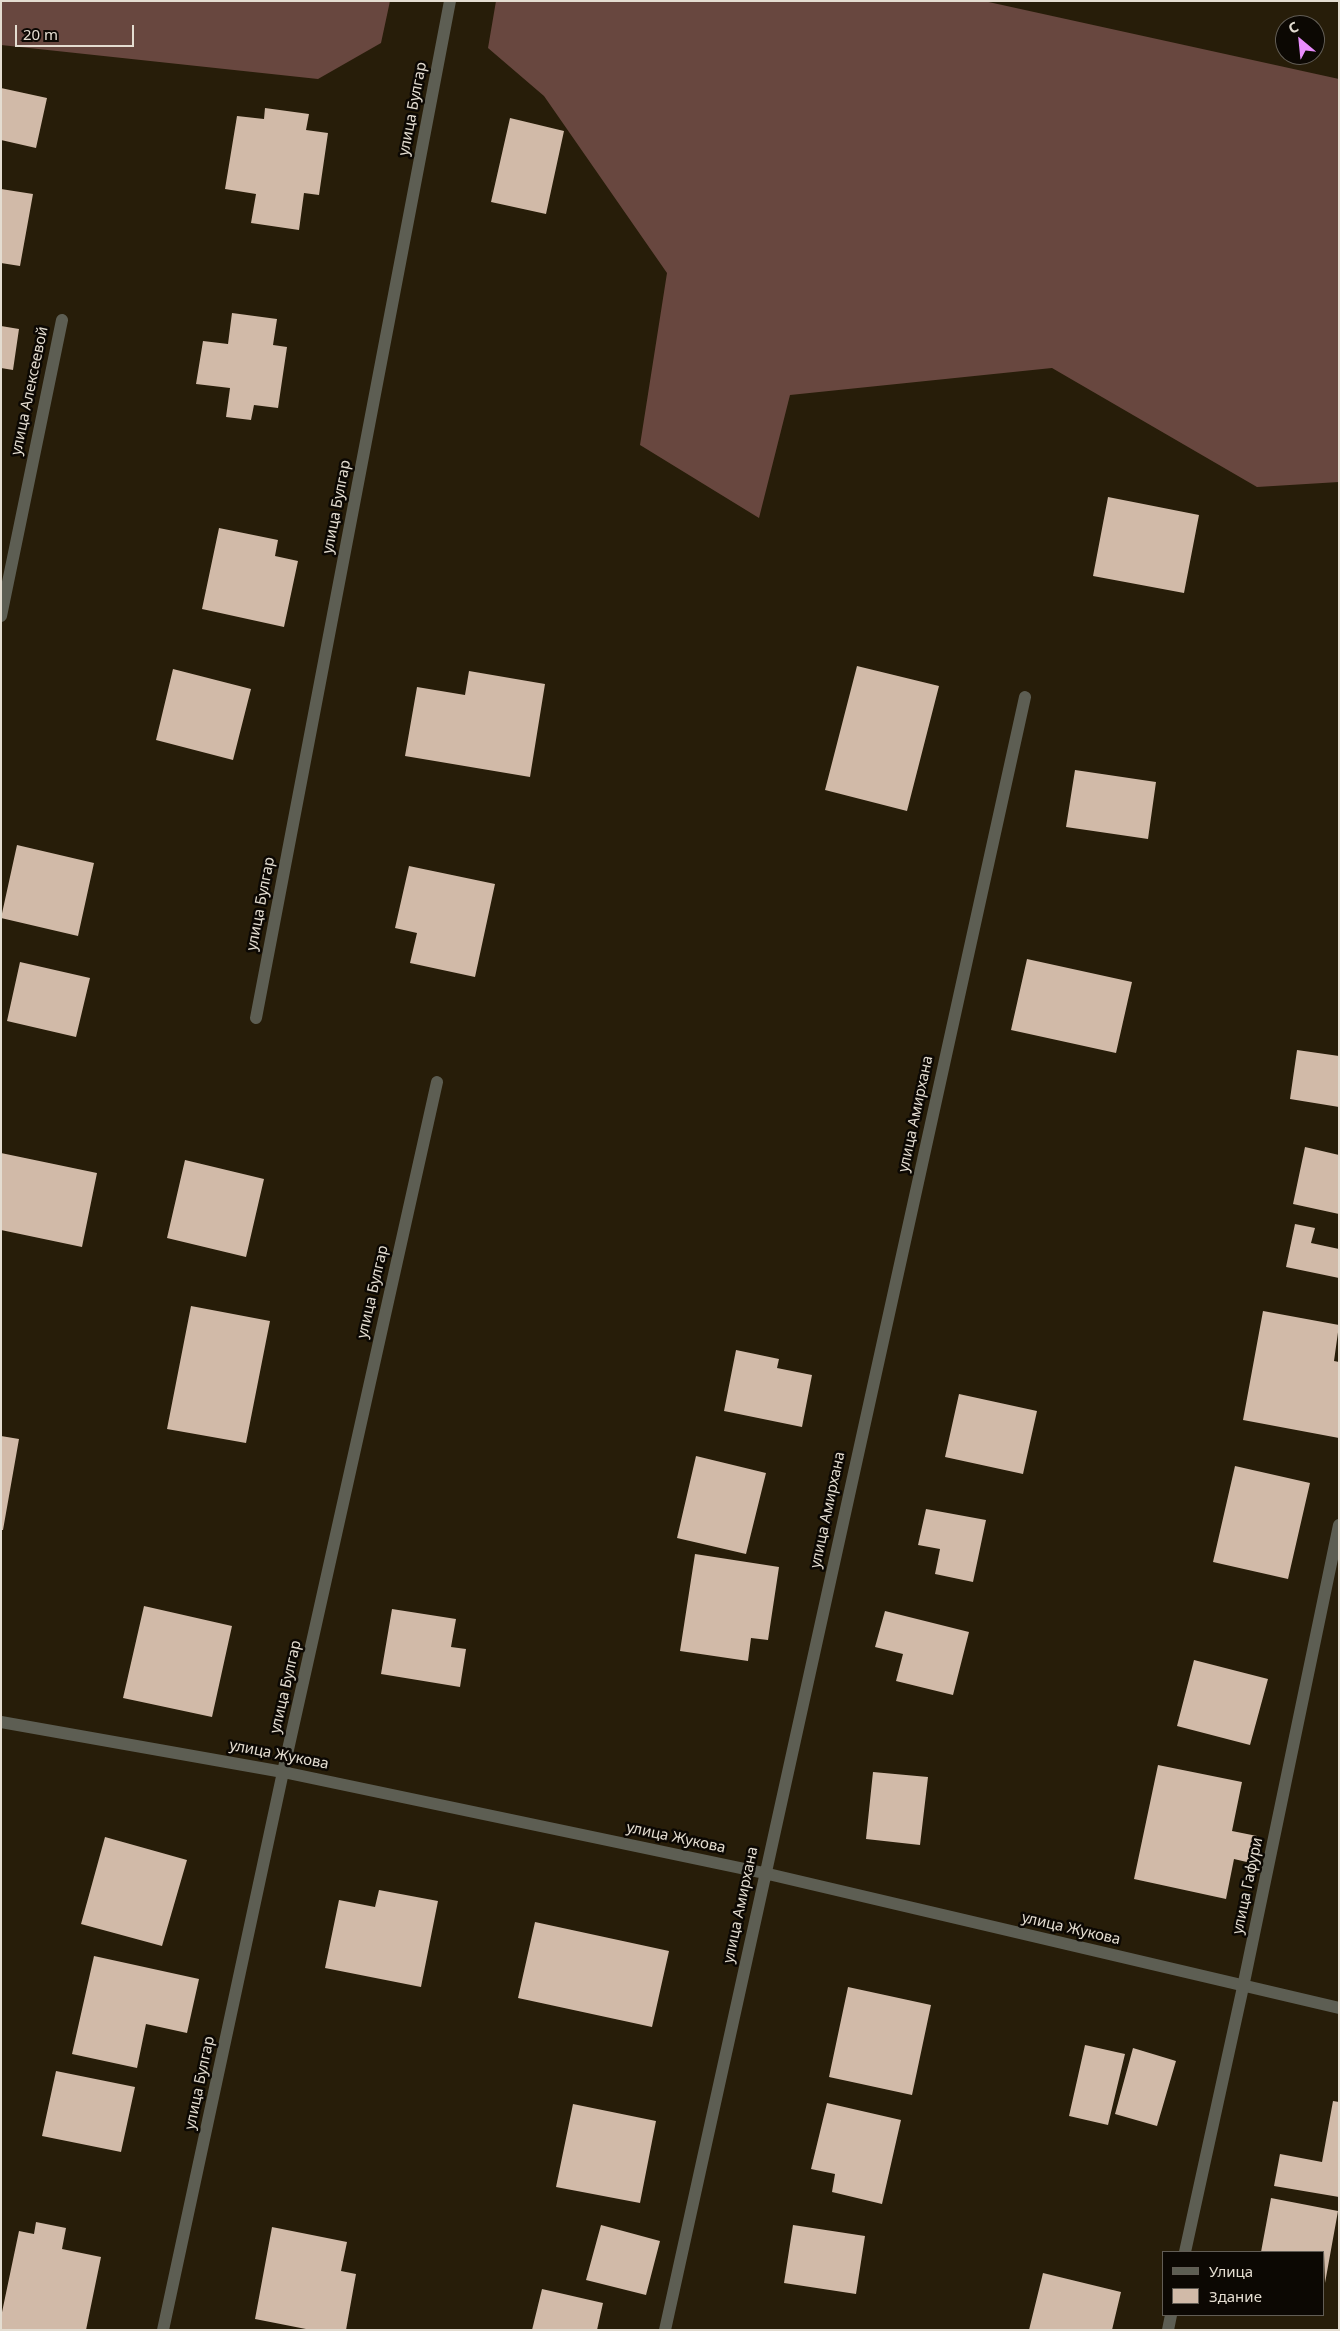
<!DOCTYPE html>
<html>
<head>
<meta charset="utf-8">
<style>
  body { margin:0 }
  #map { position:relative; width:1340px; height:2331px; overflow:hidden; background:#271d09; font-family:"Noto Sans",sans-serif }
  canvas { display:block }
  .frame { position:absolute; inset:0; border:2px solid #e4ddd1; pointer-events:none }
  .legend { position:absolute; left:1162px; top:2251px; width:162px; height:65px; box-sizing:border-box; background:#0c0803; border:1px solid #625d55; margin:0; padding:6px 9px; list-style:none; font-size:15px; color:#e4ddd1 }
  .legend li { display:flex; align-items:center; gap:10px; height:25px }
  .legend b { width:25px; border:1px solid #625d55 }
  .north { position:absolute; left:1275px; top:15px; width:50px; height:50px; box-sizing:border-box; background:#0c0803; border:1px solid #625d55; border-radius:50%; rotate:332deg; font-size:14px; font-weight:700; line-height:20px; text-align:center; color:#e4ddd1 }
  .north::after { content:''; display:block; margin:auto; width:18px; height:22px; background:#e98dfd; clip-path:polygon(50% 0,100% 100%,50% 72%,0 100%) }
  .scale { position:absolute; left:15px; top:25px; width:119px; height:22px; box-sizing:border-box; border:2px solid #e4ddd1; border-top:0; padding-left:6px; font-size:15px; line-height:18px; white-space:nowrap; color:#e4ddd1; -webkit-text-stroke:4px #0c0803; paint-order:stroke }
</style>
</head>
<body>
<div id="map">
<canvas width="1340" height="2331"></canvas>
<div class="frame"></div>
<ul class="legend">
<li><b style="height:6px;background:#5d5e53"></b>Улица</li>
<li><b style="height:14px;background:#d1baa8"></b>Здание</li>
</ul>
<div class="north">С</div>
<div class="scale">20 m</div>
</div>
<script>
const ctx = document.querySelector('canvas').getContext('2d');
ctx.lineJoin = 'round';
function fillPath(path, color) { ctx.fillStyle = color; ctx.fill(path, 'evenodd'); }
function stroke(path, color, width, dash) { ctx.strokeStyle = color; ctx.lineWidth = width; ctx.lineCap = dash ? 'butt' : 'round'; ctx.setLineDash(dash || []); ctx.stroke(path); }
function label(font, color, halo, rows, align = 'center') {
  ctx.font = font + ' "Noto Sans",sans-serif'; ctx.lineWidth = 5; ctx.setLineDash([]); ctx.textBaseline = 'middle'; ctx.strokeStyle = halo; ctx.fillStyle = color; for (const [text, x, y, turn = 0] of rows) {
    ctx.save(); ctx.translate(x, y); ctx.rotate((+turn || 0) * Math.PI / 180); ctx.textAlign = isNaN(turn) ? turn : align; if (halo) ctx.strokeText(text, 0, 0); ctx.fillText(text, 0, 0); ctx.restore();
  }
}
fillPath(new Path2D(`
  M 1,1 L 390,1 L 381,43 L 318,79 L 1,45 Z
  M 496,1 L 984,1 L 1339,79 L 1339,482 L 1257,487 L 1052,368 L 790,395 L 759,518 L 640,445 L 667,273 L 544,96 L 488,48 Z`), '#68473f');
fillPath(new Path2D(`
  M 1,88 L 47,98 L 36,148 L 1,140 Z
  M 265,108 L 309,114 L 306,130 L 328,133 L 319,195 L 304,193 L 299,230 L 251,223 L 256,194 L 225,189 L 237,116 L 264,119 Z
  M 510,118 L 564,131 L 546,214 L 491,202 Z
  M 1,189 L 33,194 L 20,266 L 1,263 Z
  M 232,313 L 277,319 L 273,345 L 287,347 L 278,408 L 254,405 L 251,420 L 226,417 L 230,388 L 196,384 L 203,341 L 228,344 Z
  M 1,326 L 19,329 L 13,370 L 1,368 Z
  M 1108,497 L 1199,515 L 1184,593 L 1093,576 Z
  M 219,528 L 278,540 L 275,556 L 298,561 L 284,627 L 202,609 Z
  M 857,666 L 939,686 L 907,811 L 825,790 Z
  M 173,669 L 251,689 L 233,760 L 156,740 Z
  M 469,671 L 545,684 L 530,777 L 405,756 L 417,687 L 465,695 Z
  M 1075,770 L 1156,782 L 1148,839 L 1066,827 Z
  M 17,845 L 94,863 L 78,936 L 1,918 Z
  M 409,866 L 495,884 L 475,977 L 410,963 L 417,933 L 395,928 Z
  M 1027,959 L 1132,982 L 1116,1053 L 1011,1030 Z
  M 20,962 L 90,978 L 76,1037 L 7,1021 Z
  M 1297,1050 L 1339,1056 L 1339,1107 L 1290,1099 Z
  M 1305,1147 L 1339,1155 L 1339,1214 L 1293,1204 Z
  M 1,1153 L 97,1173 L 82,1247 L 1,1230 Z
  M 185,1160 L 264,1179 L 246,1257 L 167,1238 Z
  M 1295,1224 L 1315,1228 L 1311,1243 L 1339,1249 L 1339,1278 L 1286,1267 Z
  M 191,1306 L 270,1321 L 246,1443 L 167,1429 Z
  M 1263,1311 L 1339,1325 L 1334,1361 L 1339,1362 L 1339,1438 L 1243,1420 Z
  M 736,1350 L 779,1359 L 777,1368 L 812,1375 L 802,1427 L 724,1411 Z
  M 959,1394 L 1037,1411 L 1023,1474 L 945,1457 Z
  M 1,1436 L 19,1439 L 3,1530 L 1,1530 Z
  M 696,1456 L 766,1473 L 746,1554 L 677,1538 Z
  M 1235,1466 L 1310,1483 L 1288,1579 L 1213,1562 Z
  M 926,1509 L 986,1520 L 973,1582 L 935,1574 L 940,1549 L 918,1545 Z
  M 695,1554 L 779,1567 L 768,1640 L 751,1638 L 748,1661 L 680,1651 Z
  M 144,1606 L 232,1626 L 212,1717 L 123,1698 Z
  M 392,1609 L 456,1619 L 451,1647 L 466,1649 L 460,1687 L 381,1674 Z
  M 885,1611 L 969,1632 L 953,1695 L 896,1681 L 903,1654 L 875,1647 Z
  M 1194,1660 L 1268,1679 L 1250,1745 L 1177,1726 Z
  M 1158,1765 L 1242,1782 L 1232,1831 L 1257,1836 L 1251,1863 L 1234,1859 L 1226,1899 L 1134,1879 Z
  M 873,1772 L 928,1777 L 920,1845 L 866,1839 Z
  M 105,1837 L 187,1860 L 162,1946 L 81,1924 Z
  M 379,1890 L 438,1901 L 421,1987 L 325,1968 L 339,1900 L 375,1907 Z
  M 535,1922 L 669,1951 L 652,2027 L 518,1998 Z
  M 94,1956 L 199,1979 L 187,2033 L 146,2024 L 137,2068 L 72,2054 Z
  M 848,1987 L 931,2005 L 912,2095 L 829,2077 Z
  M 1085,2045 L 1125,2054 L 1108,2125 L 1069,2116 Z
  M 1133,2048 L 1176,2061 L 1157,2126 L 1115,2114 Z
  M 56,2071 L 135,2087 L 121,2152 L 42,2136 Z
  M 1333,2101 L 1339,2102 L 1339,2197 L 1274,2186 L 1280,2154 L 1322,2162 Z
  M 827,2103 L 901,2120 L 882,2204 L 832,2192 L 835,2174 L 811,2169 Z
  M 573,2104 L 656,2121 L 640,2203 L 556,2187 Z
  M 1271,2198 L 1338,2211 L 1325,2283 L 1324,2252 L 1261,2252 Z
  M 36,2222 L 66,2228 L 62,2249 L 101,2257 L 86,2330 L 1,2330 L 1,2317 L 19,2231 L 34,2234 Z
  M 601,2225 L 660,2241 L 646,2295 L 586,2280 Z
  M 793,2225 L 865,2236 L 856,2294 L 784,2283 Z
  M 272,2227 L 347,2242 L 341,2271 L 356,2274 L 346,2330 L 311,2330 L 255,2319 Z
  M 1043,2273 L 1121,2292 L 1112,2330 L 1029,2330 Z
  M 542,2289 L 603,2303 L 597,2330 L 532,2330 Z`), '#d1baa8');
stroke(new Path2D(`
  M 1,616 L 62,320
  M 256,1018 L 450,1
  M 1,1722 L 283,1772 L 764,1873 L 1339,2008
  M 1185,2252 L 1243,1987 L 1339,1525
  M 163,2330 L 283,1772 L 437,1082
  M 665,2330 L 1025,697
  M 1168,2330 L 1171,2315`), '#5d5e53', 12);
label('15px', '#e4ddd1', '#0c0803', [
  ["улица Булгар",413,109,-79],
  ["улица Алексеевой",30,391,-78],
  ["улица Булгар",337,507,-79],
  ["улица Булгар",261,904,-79],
  ["улица Амирхана",916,1114,-78],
  ["улица Булгар",373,1292,-77],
  ["улица Амирхана",828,1510,-78],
  ["улица Булгар",286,1687,-77],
  ["улица Жукова",279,1755,11],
  ["улица Жукова",676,1838,12],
  ["улица Гафури",1248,1886,-78],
  ["улица Амирхана",741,1905,-78],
  ["улица Жукова",1071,1929,13],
  ["улица Булгар",200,2083,-78]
]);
</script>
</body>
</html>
